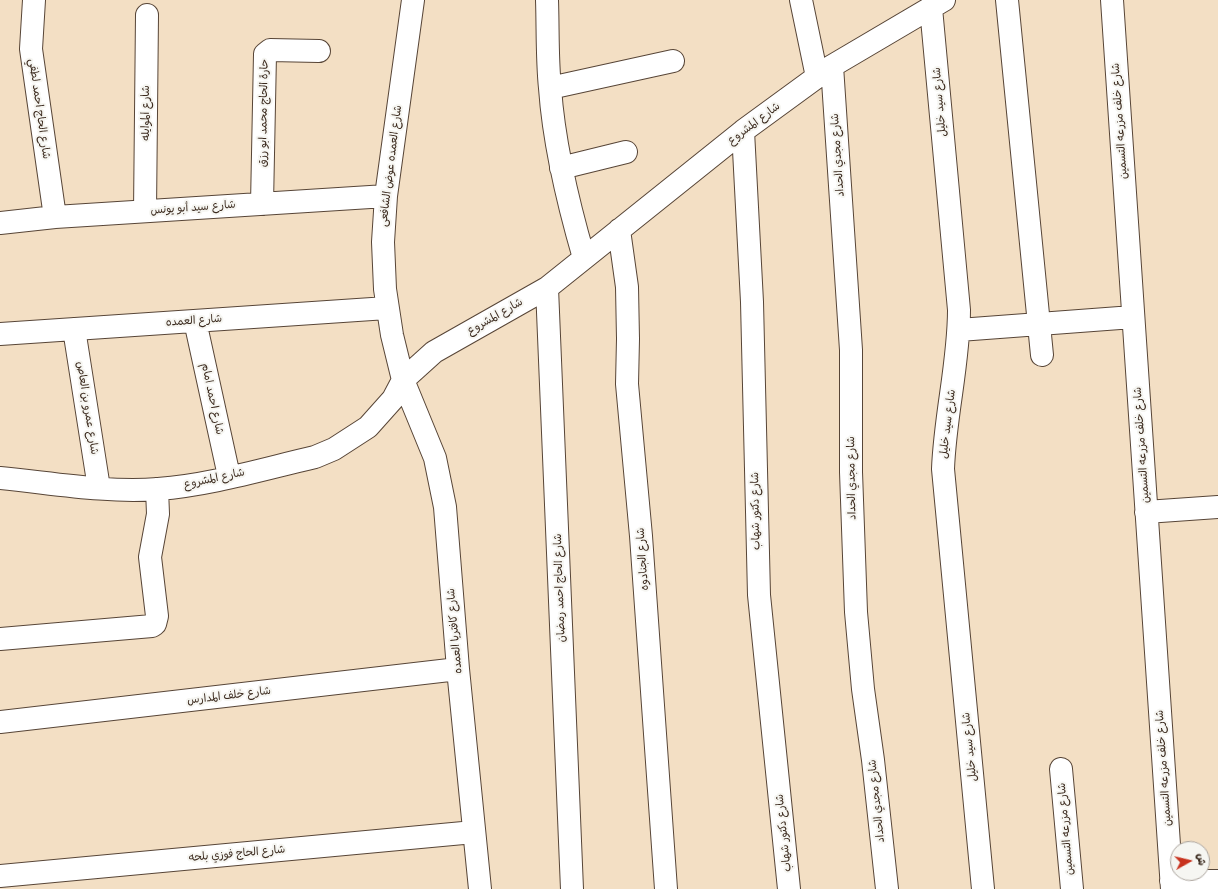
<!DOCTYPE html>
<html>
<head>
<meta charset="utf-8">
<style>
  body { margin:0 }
  #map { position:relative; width:1218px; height:889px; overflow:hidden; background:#f3dfc4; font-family:Sriracha,"Playpen Sans Arabic",sans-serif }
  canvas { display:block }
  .north { position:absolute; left:1170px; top:841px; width:40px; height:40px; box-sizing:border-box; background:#f6f6f2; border:1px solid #aba49d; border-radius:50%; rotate:82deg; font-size:11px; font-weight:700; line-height:16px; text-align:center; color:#3b2a1e }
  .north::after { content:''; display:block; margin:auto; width:14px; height:18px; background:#c8321e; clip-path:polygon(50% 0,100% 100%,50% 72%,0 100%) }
</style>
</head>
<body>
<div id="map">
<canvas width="1218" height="889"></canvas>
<div class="north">ش</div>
</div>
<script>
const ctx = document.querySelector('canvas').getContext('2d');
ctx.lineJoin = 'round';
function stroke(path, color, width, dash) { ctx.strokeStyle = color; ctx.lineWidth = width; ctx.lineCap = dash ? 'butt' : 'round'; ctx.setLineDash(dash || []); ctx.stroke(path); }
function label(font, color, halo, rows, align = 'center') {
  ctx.font = font + ' Sriracha,"Playpen Sans Arabic",sans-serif'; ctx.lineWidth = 4; ctx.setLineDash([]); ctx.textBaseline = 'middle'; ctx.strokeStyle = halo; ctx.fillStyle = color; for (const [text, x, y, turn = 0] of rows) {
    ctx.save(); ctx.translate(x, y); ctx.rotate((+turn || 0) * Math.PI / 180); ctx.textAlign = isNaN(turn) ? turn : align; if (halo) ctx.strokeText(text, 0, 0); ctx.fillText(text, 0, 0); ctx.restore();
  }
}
const minor = new Path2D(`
  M 34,0 L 31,49 L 55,217
  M 413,0 L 386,196 L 383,242 L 385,289 L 392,335 L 403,380 L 435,458 L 445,507 L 458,669 L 480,889
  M 547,0 C 548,29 547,59 550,88 C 554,146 568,203 584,258
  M 801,0 L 817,77
  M 1007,0 L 1042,355
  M 1112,0 L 1172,889
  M 931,8 L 959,310 C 959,363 945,415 943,469 L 983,889
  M 832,66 L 851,350 L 851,472 L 856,612 L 863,689 L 873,760 L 887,889
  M 550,88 L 673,61
  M 743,131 L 752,302 L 759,595 L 789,889
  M 561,168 L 626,152
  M 262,204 L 265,54 L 270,50 L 319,51
  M 145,211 L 147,15
  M 0,223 L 55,217 L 386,196
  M 619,230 L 627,287 L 628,339 L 627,384 L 641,536 L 666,889
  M 547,288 L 572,889
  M 195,321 L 229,476
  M 74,329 L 99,488
  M 959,330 L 1133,317
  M 0,334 L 387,308
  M 0,478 C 52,483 106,493 158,489 C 211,485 263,469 315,457 L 334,449 L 368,427 L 393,399 L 403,380 L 434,352 L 547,288 L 743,131 L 832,66 L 944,0
  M 1146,512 L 1218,507
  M 0,639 L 152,626 L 155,624 L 157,616 L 150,557 L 158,514 L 157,489
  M 0,722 L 458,669
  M 1061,769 L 1072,889
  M 0,876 L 474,832
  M 1171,881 L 1218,881`);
stroke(minor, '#574537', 24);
stroke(minor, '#fff', 22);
label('11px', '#3b2a1e', '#f6f6f2', [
  ["شارع سيد خليل",940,102,-95],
  ["شارع الحاج احمد لطفي",39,109,82],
  ["شارع الموايله",146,113,-90],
  ["حارة الحاج محمد ابو رزق",264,113,-89],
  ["شارع خلف مزرعه التسمين",1120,121,-94],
  ["شارع المشروع",754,124,-37],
  ["شارع مجدي الحداد",838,155,-94],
  ["شارع العمده عوض الشافعى",391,166,-83],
  ["شارع سيد أبو يونس",193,208,-4],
  ["شارع المشروع",495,317,-30],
  ["شارع العمده",194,321,-4],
  ["شارع احمد امام",212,399,78],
  ["شارع عمرو بن العاص",87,408,81],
  ["شارع سيد خليل",948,424,-83],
  ["شارع خلف مزرعه التسمين",1142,445,-94],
  ["شارع مجدي الحداد",852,478,-91],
  ["شارع المشروع",214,479,-12],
  ["شارع دكتور شهاب",756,511,-91],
  ["شارع الجنادوه",643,559,-94],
  ["شارع الحاج احمد رمضان",560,588,-92],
  ["شارع كافتريا العمده",455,631,-95],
  ["شارع خلف المدارس",229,696,-7],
  ["شارع سيد خليل",970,747,-96],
  ["شارع خلف مزرعه التسمين",1164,768,-94],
  ["شارع مجدي الحداد",877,801,-96],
  ["شارع مزرعه التسمين",1066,829,-95],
  ["شارع دكتور شهاب",784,833,-96],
  ["شارع الحاج فوزي بلحه",237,854,-5]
]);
</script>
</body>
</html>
